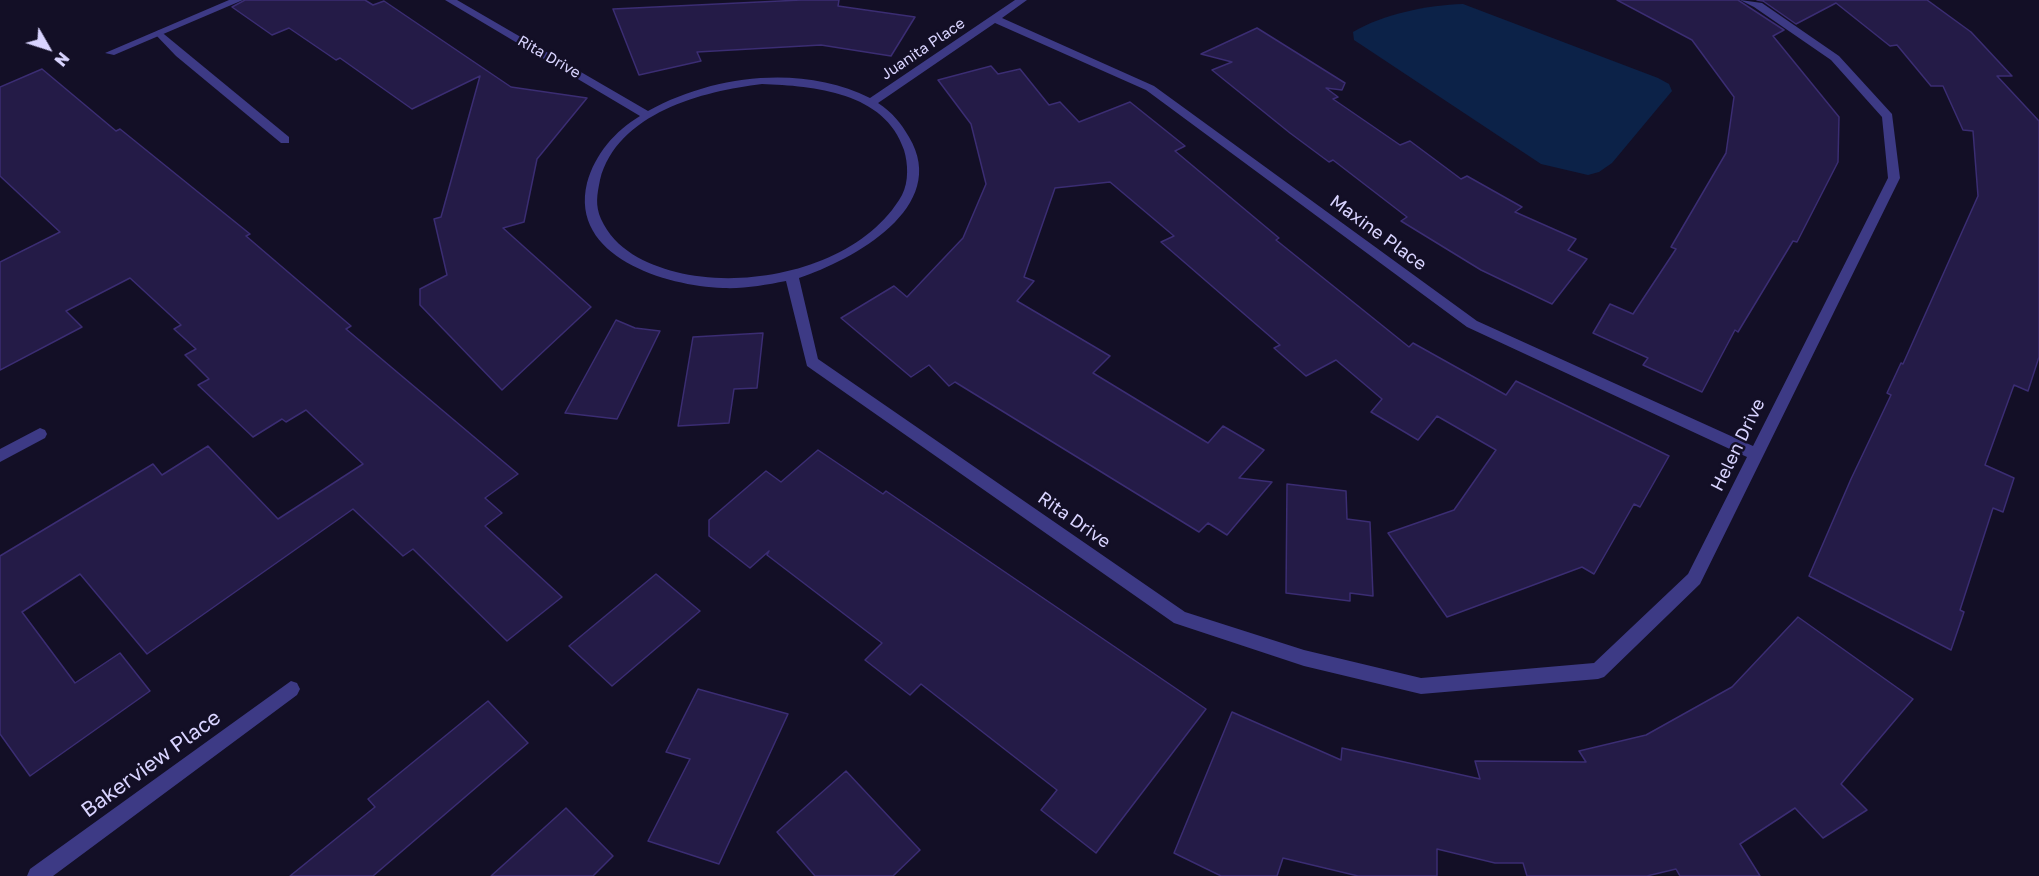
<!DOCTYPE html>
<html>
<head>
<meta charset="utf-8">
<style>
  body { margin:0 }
  #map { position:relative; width:2039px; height:876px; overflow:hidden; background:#130f26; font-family:"Golos Text",sans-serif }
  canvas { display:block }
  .north { position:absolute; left:18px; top:18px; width:60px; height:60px; -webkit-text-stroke:4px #130f26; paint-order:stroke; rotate:129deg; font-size:16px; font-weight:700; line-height:24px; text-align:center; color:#d9d4ff }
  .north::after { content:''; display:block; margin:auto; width:21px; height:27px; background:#d9d4ff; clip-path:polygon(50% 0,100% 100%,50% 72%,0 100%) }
</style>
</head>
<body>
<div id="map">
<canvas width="2039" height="876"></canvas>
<div class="north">N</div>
</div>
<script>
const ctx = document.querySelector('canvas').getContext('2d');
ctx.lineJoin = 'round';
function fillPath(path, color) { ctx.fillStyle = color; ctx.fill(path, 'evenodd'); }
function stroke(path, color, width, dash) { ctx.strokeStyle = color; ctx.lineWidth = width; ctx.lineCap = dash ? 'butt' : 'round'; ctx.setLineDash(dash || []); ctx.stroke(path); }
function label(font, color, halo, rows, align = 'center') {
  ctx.font = font + ' "Golos Text",sans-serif'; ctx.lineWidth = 5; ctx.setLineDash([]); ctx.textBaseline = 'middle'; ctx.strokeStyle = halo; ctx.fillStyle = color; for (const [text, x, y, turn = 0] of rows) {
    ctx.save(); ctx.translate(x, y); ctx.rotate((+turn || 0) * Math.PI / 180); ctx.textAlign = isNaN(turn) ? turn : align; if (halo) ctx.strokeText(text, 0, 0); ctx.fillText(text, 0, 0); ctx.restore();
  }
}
fillPath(new Path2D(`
  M 1463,4 L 1658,78 L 1669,84 L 1672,91 L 1612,163 L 1599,172 L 1588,175 L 1541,164 L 1354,40 L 1353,32 C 1383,14 1428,5 1463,4 Z`), '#0c2248');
const building = new Path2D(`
  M 245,0 L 365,0 L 373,5 L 384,1 L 511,87 L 587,98 L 537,159 L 524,222 L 503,228 L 591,307 L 502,390 L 420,305 L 420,289 L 447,275 L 434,219 L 441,217 L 480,76 L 412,109 L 340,58 L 336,60 L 289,28 L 272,35 L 232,7 Z
  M 801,0 L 839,0 L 838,6 L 915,17 L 891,56 L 821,45 L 697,52 L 701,61 L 639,75 L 613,9 Z
  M 1617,0 L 1738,0 L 1784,30 L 1773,36 L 1839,117 L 1838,162 L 1797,242 L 1793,241 L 1738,332 L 1735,330 L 1702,392 L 1643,365 L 1648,358 L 1593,333 L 1610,304 L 1633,314 L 1676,249 L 1671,247 L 1726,153 L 1734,97 L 1692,40 Z
  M 1757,0 L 1927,0 L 1971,32 L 2012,76 L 1997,76 L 2039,121 L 2039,357 L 2028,391 L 2014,385 L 1985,465 L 2014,478 L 2003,512 L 1993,508 L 1960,610 L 1964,612 L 1951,650 L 1809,576 L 1851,479 L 1891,395 L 1887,393 L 1901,363 L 1903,364 L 1978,196 L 1973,131 L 1963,130 L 1943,86 L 1931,86 L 1897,45 L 1890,46 L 1836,3 L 1796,24 L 1763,1 Z
  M 1257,28 L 1345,83 L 1342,90 L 1326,88 L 1338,97 L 1333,99 L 1400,145 L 1410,141 L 1461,179 L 1467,176 L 1522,207 L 1515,212 L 1576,239 L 1568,250 L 1587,259 L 1552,304 L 1481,270 L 1401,221 L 1407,217 L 1333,160 L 1329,162 L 1290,133 L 1212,70 L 1232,62 L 1201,54 Z
  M 991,66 L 998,74 L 1020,69 L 1049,105 L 1060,102 L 1079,122 L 1130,102 L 1185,146 L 1175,151 L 1279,238 L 1276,240 L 1409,347 L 1413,343 L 1506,395 L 1516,381 L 1669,456 L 1640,507 L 1634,504 L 1594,574 L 1582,567 L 1447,617 L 1388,533 L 1454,510 L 1496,450 L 1437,416 L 1418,440 L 1371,412 L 1382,399 L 1336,360 L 1306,376 L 1274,348 L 1280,345 L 1161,242 L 1174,236 L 1110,182 L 1055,188 L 1024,277 L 1034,281 L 1017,301 L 1110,356 L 1093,373 L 1208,443 L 1223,426 L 1264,450 L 1239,478 L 1272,482 L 1227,535 L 1208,523 L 1199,532 L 955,382 L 949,386 L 929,365 L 911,377 L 841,318 L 894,286 L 907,297 L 963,238 L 986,184 L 971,124 L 938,80 Z
  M 42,69 L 116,131 L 120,129 L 250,234 L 246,236 L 351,326 L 346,329 L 518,474 L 485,498 L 502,513 L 485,526 L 562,597 L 507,641 L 413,549 L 403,556 L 353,509 L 147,654 L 80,574 L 22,612 L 75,683 L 120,653 L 150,691 L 30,776 L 0,734 L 0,556 L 153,464 L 162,475 L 208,446 L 278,519 L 363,464 L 306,410 L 286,422 L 282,419 L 253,437 L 198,385 L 209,379 L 185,355 L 196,349 L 174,329 L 181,325 L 130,278 L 66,311 L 82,327 L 0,370 L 0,262 L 60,232 L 0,176 L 0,87 Z
  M 616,320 L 635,328 L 660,331 L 617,419 L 565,413 Z
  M 763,333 L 757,388 L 734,389 L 729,423 L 678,426 L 693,337 Z
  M 818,450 L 883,494 L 886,491 L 1206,709 L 1096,853 L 1041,810 L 1057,790 L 921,684 L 910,695 L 865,660 L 882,643 L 767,555 L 769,551 L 750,568 L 709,536 L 709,520 L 766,471 L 781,482 Z
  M 1287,484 L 1346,491 L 1347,519 L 1370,522 L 1373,596 L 1350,593 L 1350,601 L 1286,593 Z
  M 656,574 L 700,611 L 612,686 L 569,646 Z
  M 1798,617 L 1913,699 L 1841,784 L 1867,810 L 1823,838 L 1795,808 L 1740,844 L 1760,876 L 1680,876 L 1676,869 L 1647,876 L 1527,876 L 1523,863 L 1495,863 L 1437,849 L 1437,876 L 1358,876 L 1283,858 L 1277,876 L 1221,876 L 1174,853 L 1232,712 L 1341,760 L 1342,748 L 1480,779 L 1475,761 L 1586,762 L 1579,751 L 1646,735 L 1732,687 Z
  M 698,689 L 788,714 L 719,864 L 648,841 L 690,759 L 666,752 Z
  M 488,701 L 528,743 L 373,876 L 290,876 L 375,807 L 368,799 Z
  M 846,771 L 920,850 L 893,876 L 815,876 L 777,832 Z
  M 566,808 L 613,856 L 593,876 L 491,876 Z`);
fillPath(building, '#241b47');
stroke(building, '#3b2d73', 1.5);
fillPath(new Path2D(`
  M 159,30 L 289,137 L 289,143 L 281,143 L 176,56 L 154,33 Z`), '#3d3a85');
fillPath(new Path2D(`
  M 229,0 L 243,0 L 114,55 L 105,53 Z
  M 445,0 L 457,0 L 648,111 C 713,75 802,64 870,98 L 1015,0 L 1027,0 L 1002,18 L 1154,86 L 1477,321 L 1753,446 L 1888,178 L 1882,117 L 1831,60 L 1754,7 L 1740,0 L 1762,3 L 1839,56 L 1892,114 L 1900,178 L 1700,584 L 1604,677 L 1598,679 L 1421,694 L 1304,666 L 1174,623 L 807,366 L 786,281 C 765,285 744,289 723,288 C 666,286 569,257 587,183 C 595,154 615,131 640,116 ZM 995,23 L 1146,90 L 1467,327 L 1747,457 L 1688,574 L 1594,663 L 1421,678 L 1304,650 L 1185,612 L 818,359 L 799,278 C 853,260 951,207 909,137 C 901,123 892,112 878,103 ZM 762,84 C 814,86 885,92 904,150 C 908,163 909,182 902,195 C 862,266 751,291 676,272 C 646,264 615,250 601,219 C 595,205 597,195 600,180 C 617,113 703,91 762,84 Z
  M 40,428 L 45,430 L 47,434 L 45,438 L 0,462 L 0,449 Z
  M 291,681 L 297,683 L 300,689 L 297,695 L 53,876 L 27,876 L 30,869 Z`), '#3d3a85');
label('15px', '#d9d4ff', '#130f26', [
  ["Juanita Place",923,49,-34],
  ["Rita Drive",549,57,30]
]);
label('18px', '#d9d4ff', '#130f26', [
  ["Maxine Place",1378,233,36],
  ["Helen Drive",1738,445,-64],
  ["Rita Drive",1074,520,35]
]);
label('21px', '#d9d4ff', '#130f26', [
  ["Bakerview Place",151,764,-36]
]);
</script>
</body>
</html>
